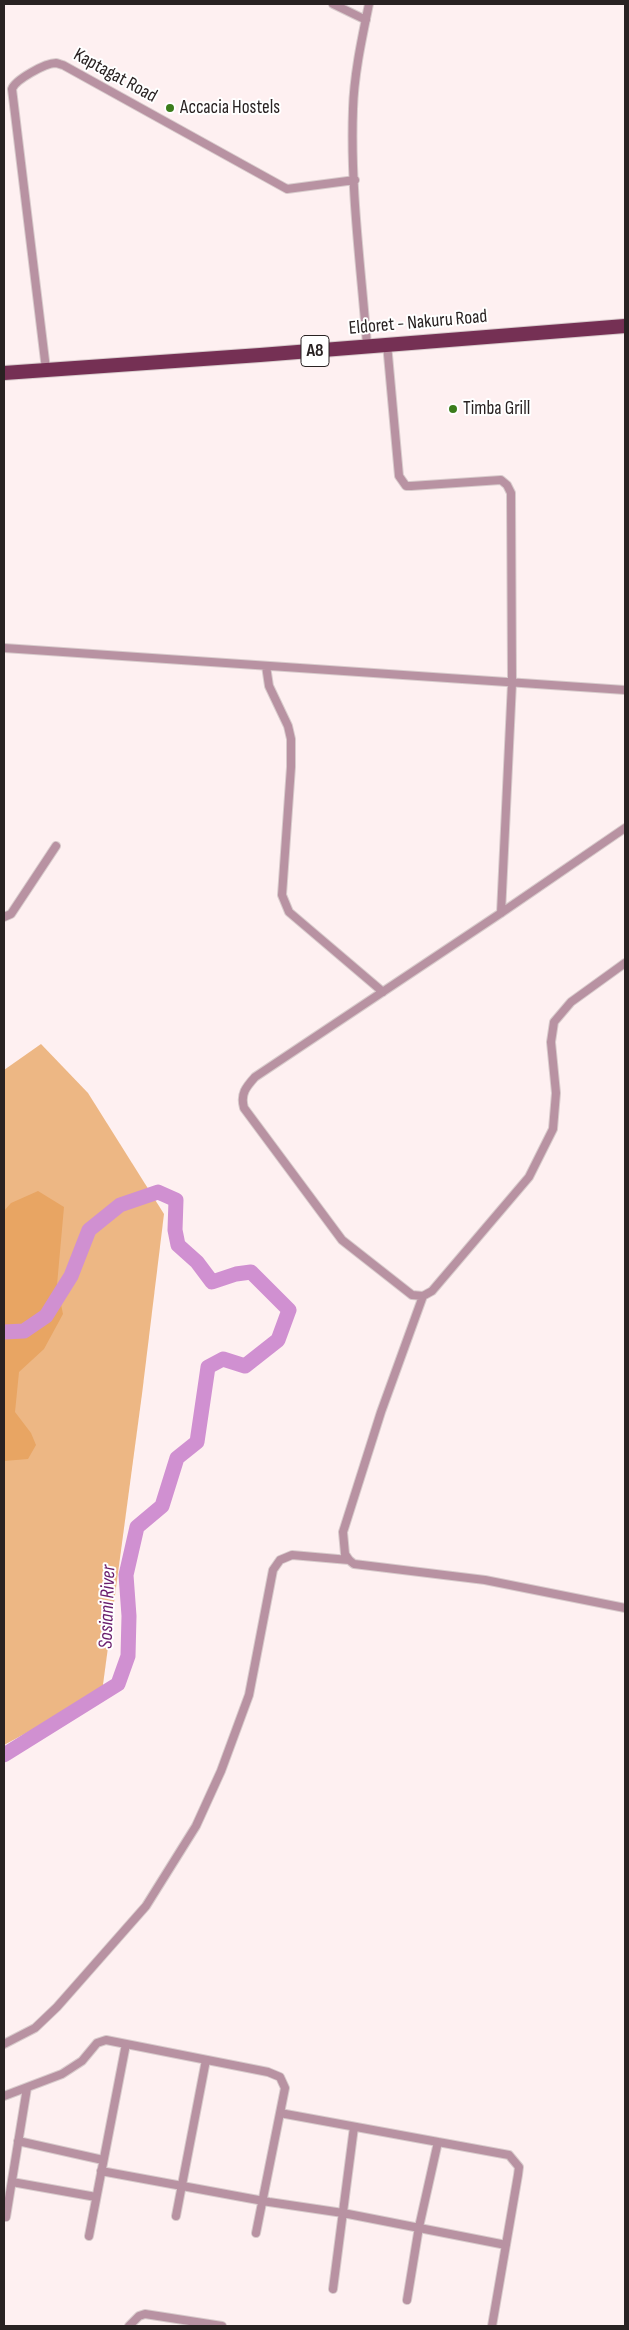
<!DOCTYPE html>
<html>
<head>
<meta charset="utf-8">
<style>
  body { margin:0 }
  #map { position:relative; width:629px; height:2330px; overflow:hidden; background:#fef0f1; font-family:"Sofia Sans Condensed",sans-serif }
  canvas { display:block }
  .frame { position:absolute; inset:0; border:5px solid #292222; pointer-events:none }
</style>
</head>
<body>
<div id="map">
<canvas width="629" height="2330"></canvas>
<div class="frame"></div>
</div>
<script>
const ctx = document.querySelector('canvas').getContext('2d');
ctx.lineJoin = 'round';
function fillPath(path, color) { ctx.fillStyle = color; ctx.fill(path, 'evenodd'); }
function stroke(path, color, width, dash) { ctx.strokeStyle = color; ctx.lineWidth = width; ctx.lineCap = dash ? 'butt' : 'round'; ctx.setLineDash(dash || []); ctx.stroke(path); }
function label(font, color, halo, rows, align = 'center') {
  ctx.font = font + ' "Sofia Sans Condensed",sans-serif'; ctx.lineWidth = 4; ctx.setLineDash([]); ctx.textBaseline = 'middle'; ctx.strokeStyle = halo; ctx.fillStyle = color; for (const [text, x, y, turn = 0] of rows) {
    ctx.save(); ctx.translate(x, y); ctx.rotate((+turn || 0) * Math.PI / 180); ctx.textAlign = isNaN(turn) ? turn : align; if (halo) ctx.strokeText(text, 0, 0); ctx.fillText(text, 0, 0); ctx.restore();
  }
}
fillPath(new Path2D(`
  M 41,1044 L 88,1093 L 164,1214 L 142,1394 L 102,1692 L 4,1745 L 4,1070 Z`), '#edb784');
fillPath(new Path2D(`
  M 38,1191 L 64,1207 L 57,1285 L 63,1314 L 44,1349 L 19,1372 L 15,1412 L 31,1433 L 36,1445 L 28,1459 L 4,1461 L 4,1211 L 11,1203 Z`), '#e8a563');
stroke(new Path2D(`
  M 4,1332 L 24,1331 L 46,1316 L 71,1276 L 89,1230 L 120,1205 L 158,1192 L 176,1200 L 175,1230 L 178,1245 L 197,1262 L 212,1282 L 236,1274 L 251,1272 L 289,1310 L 278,1340 L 245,1366 L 223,1359 L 208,1367 L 197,1442 L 177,1458 L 162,1506 L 137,1527 L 126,1575 L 129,1616 L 128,1656 L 118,1684 L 4,1755`), '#d090d1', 15);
const minor = new Path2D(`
  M 333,4 L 366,20
  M 387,344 L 399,476 L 406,486 L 411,486 L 501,480 L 507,485 L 511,493 L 512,683 L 501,913
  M 367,345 C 361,267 350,188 353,109 C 354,74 362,38 369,4
  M 46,369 L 12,89 C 15,80 45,63 56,63 C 57,63 62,65 63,65 L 287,189 L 355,180
  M 4,648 L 625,690
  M 266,666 L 269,686 L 288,726 L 291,739 L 291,767 L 282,895 L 289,912 L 383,992
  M 4,917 L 11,914 L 56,846
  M 625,963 L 571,1002 L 554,1022 L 551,1042 L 556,1093 L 553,1129 L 529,1177 L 432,1291 L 423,1296 L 381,1412 L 343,1532 L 345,1554 L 349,1560 L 354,1564 L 485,1580 L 625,1608
  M 423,1296 L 412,1295 L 342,1240 L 244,1108 C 240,1094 246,1087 255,1077 L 501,913 L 625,828
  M 4,2044 L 35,2028 L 57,2007 L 146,1906 L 196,1826 L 221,1771 L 249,1695 L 273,1570 L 280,1560 L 292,1555 L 349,1560
  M 4,2096 L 62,2074 L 82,2061 L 97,2043 L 106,2040 L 268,2072 L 280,2077 L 285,2088 L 280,2113 L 509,2155 L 519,2167 L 518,2175 L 492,2326
  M 18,2141 L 103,2160
  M 101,2171 L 269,2202 L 343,2213 L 506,2245
  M 12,2182 L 96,2197
  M 176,2216 L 206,2060
  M 6,2217 L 27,2088
  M 256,2233 L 280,2113
  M 89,2236 L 126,2044
  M 333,2289 L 354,2127
  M 407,2300 L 419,2227 L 438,2142
  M 129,2326 L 139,2316 L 145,2314 L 222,2326`);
const trunk = new Path2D(`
  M 4,373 L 260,355 L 625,326`);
stroke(minor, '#d8cbcc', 10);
stroke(trunk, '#d8cbcc', 16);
stroke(minor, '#b892a2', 8);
stroke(trunk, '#753054', 14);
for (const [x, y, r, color] of [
  [170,108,5,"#3b7c1b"],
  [453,409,5,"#3b7c1b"]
]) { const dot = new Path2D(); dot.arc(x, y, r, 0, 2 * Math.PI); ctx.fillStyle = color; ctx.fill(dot); stroke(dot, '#fff', 2); }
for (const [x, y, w] of [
  [315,351,28]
]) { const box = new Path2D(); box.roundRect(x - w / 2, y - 15.5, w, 31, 4); ctx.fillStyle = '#fff'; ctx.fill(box); stroke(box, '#292222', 1); }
label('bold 18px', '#292222', null, [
  ["A8",315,351]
]);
label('19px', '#292222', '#fff', [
  ["Kaptagat Road",115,76,29],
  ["Eldoret - Nakuru Road",418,323,-5]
]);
label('19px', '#292222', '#fff', [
  ["Accacia Hostels",180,108],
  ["Timba Grill",463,409]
], 'left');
label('italic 20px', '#691d6c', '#fff', [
  ["Sosiani River",108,1607,-88]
]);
</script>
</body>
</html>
